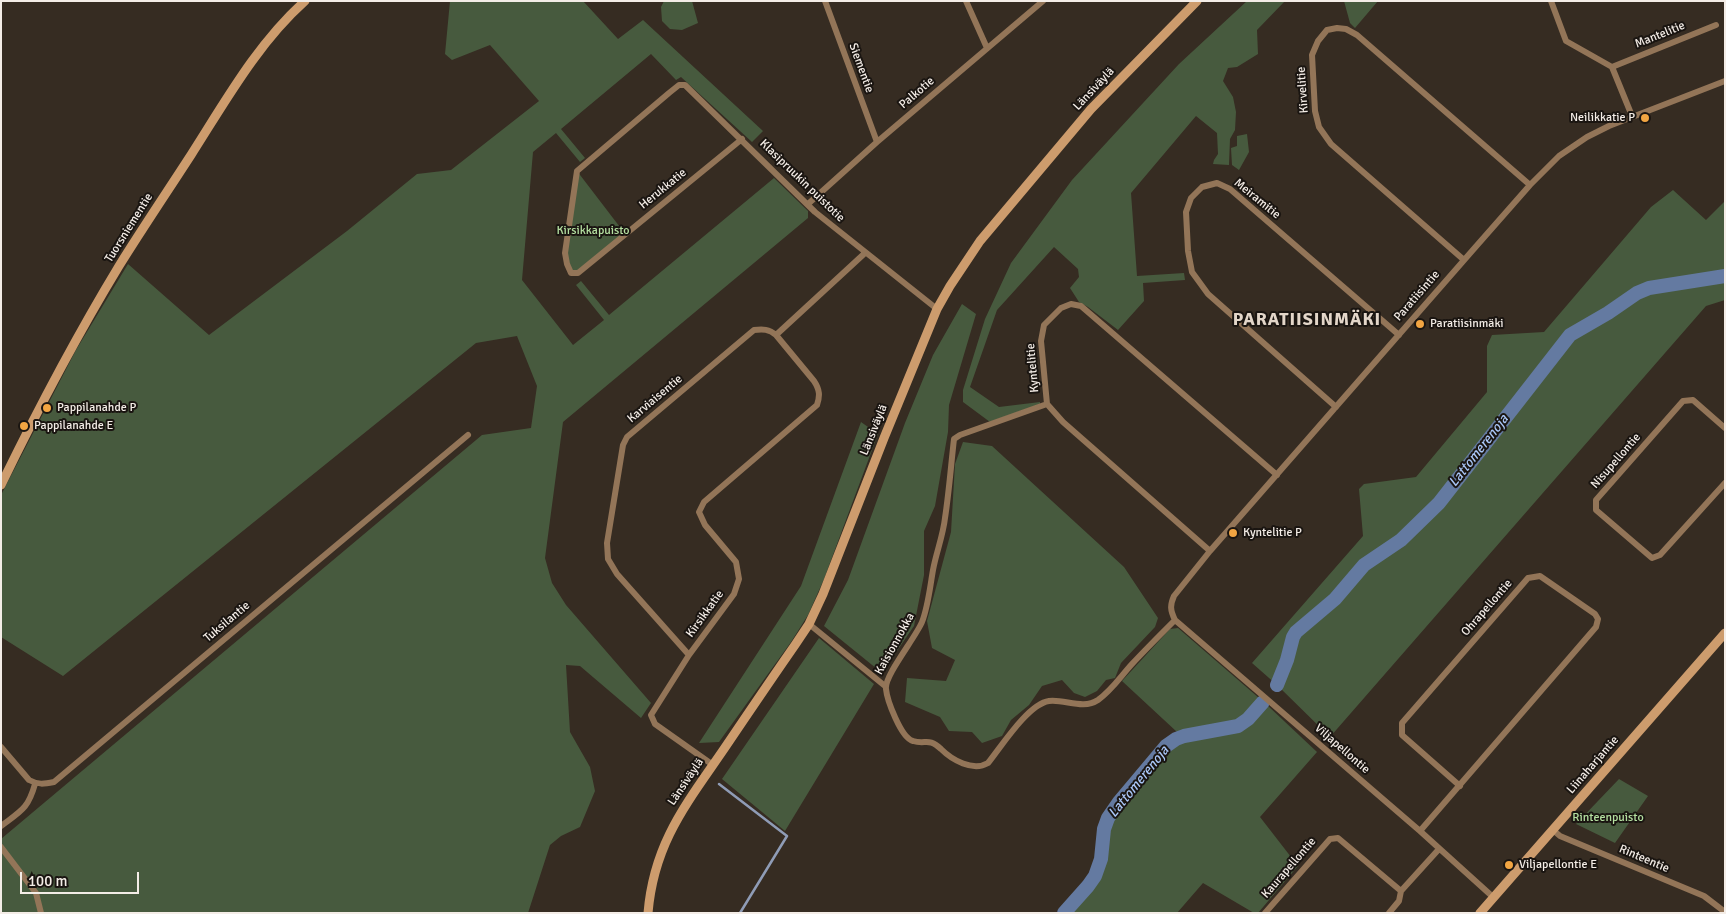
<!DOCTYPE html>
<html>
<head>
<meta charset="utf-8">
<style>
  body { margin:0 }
  #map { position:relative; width:1726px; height:914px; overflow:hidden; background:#362c22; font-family:Signika,sans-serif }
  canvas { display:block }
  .frame { position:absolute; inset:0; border:2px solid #f4ede7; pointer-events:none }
  .scale { position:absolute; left:20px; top:872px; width:119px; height:22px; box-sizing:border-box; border:2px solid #f4ede7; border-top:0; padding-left:6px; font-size:15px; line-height:18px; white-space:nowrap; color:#f4ede7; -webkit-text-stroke:4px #1a1511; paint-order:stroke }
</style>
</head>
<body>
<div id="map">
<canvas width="1726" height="914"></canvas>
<div class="frame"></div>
<div class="scale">100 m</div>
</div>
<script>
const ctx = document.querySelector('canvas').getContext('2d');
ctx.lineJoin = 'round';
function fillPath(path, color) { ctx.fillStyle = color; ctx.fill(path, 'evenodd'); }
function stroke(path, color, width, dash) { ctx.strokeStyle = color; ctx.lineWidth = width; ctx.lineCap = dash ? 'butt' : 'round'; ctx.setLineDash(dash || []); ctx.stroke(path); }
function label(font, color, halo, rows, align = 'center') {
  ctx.font = font + ' Signika,sans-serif'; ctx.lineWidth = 4; ctx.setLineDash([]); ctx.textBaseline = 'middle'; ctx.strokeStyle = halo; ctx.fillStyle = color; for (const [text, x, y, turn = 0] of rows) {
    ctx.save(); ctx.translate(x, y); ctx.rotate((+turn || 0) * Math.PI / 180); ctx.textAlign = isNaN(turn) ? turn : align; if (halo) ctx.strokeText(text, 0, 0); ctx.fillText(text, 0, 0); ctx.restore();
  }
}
fillPath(new Path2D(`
  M 450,1 L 583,1 L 618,39 L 643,20 L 763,131 L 752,142 L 681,77 L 676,80 L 651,54 L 561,129 L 585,158 L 580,162 L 556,133 L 533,152 L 522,280 L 573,345 L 604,320 L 576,285 L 581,281 L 609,315 L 774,178 L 808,211 L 808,218 L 563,422 L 545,558 L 552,583 L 566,605 L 651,703 L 641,718 L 580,666 L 566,665 L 570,732 L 590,767 L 595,791 L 580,827 L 561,836 L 550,845 L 528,913 L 1,913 L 1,839 L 482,435 L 531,428 L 537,386 L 517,336 L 476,343 L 63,676 L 1,637 L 1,495 L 76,350 L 128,264 L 209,335 L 347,231 L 417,174 L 451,170 L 539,101 L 490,45 L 452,60 L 445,54 Z
  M 664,1 L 692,1 L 698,23 L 682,30 L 670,29 L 662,21 L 661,7 Z
  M 1247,1 L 1285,1 L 1257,30 L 1258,54 L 1237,67 L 1228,68 L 1223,81 L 1233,97 L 1236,112 L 1235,130 L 1230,139 L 1229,165 L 1213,164 L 1214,160 L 1218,154 L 1217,133 L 1196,116 L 1131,193 L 1137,276 L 1184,273 L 1185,280 L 1143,283 L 1144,301 L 1118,330 L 1088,307 L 1079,302 L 1070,288 L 1079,277 L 1078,269 L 1054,247 L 997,310 L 970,387 L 999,407 L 1040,402 L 1040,404 L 990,422 L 963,402 L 963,390 L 985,319 L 1011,263 L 1072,180 L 1179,64 Z
  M 1344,1 L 1378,1 L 1355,28 L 1350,23 Z
  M 1247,134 L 1249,152 L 1239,170 L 1232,165 L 1231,148 L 1237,146 L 1237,136 Z
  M 577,171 L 626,235 L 578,273 L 571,273 L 566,260 Z
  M 1673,190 L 1706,220 L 1725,201 L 1725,300 L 1706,306 L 1330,737 L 1277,685 L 1252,663 L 1363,536 L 1359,489 L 1364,484 L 1416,477 L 1487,392 L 1487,346 L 1492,335 L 1544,332 L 1651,207 Z
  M 962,304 L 976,314 L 949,405 L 948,432 L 935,506 L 924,531 L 924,575 L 914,626 L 882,673 L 824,626 L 848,580 L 905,423 L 933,355 Z
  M 861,422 L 878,434 L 824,579 L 808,615 L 791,642 L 719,742 L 699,743 L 801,586 Z
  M 963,442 L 992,446 L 1124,567 L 1158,618 L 1155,627 L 1121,663 L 1115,678 L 1106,680 L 1097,691 L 1085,697 L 1074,693 L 1062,680 L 1042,686 L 1029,705 L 1011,720 L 1002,736 L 982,743 L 972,732 L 949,731 L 940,717 L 905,702 L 907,678 L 946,681 L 955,660 L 932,648 L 927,621 L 951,532 L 955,464 Z
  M 1178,628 L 1259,698 L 1244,716 L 1236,722 L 1177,732 L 1122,681 L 1170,629 Z
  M 819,638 L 874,684 L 785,831 L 722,779 Z
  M 1266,704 L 1317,752 L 1260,817 L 1298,866 L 1258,913 L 1254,913 L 1203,883 L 1177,913 L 1069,913 C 1077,901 1090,893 1097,881 C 1106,863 1102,843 1109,825 C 1116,806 1155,761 1171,747 C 1185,735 1215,737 1233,731 C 1247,726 1256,715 1266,704 Z
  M 1619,779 L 1648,796 L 1615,843 L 1576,824 Z`), '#475a3e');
stroke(new Path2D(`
  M 719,784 L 787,836 L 740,913`), '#8f9cb6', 2.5);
stroke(new Path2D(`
  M 1277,685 L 1287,660 L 1293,637 L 1296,632 L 1335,599 L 1364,565 L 1401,540 L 1439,503 L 1570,335 L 1608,313 L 1637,293 L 1649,288 L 1725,276
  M 1064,913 L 1088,886 L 1095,876 L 1101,859 L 1104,829 L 1108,818 L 1119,802 L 1166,746 L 1176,739 L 1184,736 L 1238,726 L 1248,719 L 1263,702`), '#647aa1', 14);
stroke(new Path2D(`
  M 825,1 L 877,142
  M 966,1 L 987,48
  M 1551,1 L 1566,41 L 1612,67 L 1632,116
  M 1612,67 L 1716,25
  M 742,139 L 578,273 L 571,273 L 567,264 L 565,253 L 577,171 L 669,93 L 679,85 L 685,85 L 815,212 L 937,309
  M 808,204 L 877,142 L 1043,1
  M 1464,260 L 1331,144 L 1319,127 L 1315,111 L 1312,55 L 1318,41 L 1327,30 L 1337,28 L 1346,29 L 1357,35 L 1530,185
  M 776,335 L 865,253
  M 1047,404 L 960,435 L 954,439 C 951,465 949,492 945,518 C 943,536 936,553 933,570 C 930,587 928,607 922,622 C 916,637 884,676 886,689 C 887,700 901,738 913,741 C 926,745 928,737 941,749 C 952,760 973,772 988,763 C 1001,747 1028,704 1049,701 C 1065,699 1083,710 1098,700 C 1112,690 1121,676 1132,664 C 1146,649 1161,634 1175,620
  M 1336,407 L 1208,294 L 1192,272 L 1188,251 L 1186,212 L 1191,198 L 1202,187 L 1217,183 L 1230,189 L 1399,335
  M 1725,428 L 1693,400 L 1683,401 L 1596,500 L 1596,510 L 1652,558 L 1660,555 L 1725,483
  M 1210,551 L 1063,422 L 1047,404 L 1041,341 L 1044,325 L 1061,308 L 1071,304 L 1081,306 L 1277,475
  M 809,624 L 885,686
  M 689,655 L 617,574 L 608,559 L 607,543 L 623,445 L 627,437 L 754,330 C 763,329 769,329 776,335 L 814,381 C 820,390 820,396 817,405 L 704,502 L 699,512 L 705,525 L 736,562 L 739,579 L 734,594 L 689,655 L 651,715 L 655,724 L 713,765
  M 1,747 L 29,780 C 38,785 44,784 54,782 L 468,435
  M 1,826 C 21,811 28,809 35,784
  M 1553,830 L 1560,836 L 1704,896 L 1725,912
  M 1420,831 L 1596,627 L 1598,619 L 1595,614 L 1540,576 L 1528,578 L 1402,723 L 1402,735 L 1460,786
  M 1,847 L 36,893 L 41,913
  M 1493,897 L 1420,831 L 1175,620 C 1170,610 1170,605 1174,596 L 1210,551 L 1472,251 L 1530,185 L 1559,156 L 1587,137 L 1609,126 L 1725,81
  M 1265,913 L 1330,839 L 1338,838 L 1401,891 L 1439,849
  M 1389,913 L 1399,901 L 1401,891`), '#937558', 6);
stroke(new Path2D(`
  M 1,485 C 37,411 76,337 119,266 C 142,229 167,192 191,155 C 225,102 257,44 305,1
  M 648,913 C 654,841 688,802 726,746 C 749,712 772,678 795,645 L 809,624 L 823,594 L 884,438 L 937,309 L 950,286 L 980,241 L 1091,109 L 1197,1
  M 1480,913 L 1725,633`), '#cd9c6d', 9);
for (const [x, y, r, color] of [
  [1645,118,5,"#f2a542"],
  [1420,324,5,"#f2a542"],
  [47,408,5,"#f2a542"],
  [24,426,5,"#f2a542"],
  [1233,533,5,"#f2a542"],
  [1509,865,5,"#f2a542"]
]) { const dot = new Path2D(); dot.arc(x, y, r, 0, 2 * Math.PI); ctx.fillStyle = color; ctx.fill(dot); stroke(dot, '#1a1511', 2); }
label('12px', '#f4ede7', '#1a1511', [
  ["Mantelitie",1660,35,-22],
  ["Siementie",861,68,70],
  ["Länsiväylä",1094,89,-47],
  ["Kirvelitie",1303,90,-94],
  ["Palkotie",917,93,-41],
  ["Klasipruukin puistotie",802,181,44],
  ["Herukkatie",663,189,-39],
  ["Meiramitie",1257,199,39],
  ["Tuorsniementie",129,228,-58],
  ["Paratiisintie",1417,296,-49],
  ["Kyntelitie",1033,368,-95],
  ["Karviaisentie",655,399,-40],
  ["Länsiväylä",874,430,-68],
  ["Nisupellontie",1616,461,-49],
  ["Ohrapellontie",1487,608,-49],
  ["Kirsikkatie",705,614,-54],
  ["Tuksilantie",227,622,-40],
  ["Kaisionnokka",895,644,-61],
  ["Viljapellontie",1342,749,41],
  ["Liinaharjantie",1593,765,-49],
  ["Länsiväylä",686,782,-56],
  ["Rinteentie",1644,859,23],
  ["Kaurapellontie",1289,868,-49]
]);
label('12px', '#f4ede7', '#1a1511', [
  ["Neilikkatie P",1635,118,"right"],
  ["Paratiisinmäki",1430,324],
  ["Pappilanahde P",57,408],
  ["Pappilanahde E",34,426],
  ["Kyntelitie P",1243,533],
  ["Viljapellontie E",1519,865]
], 'left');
label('12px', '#b5e0a1', '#1a1511', [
  ["Kirsikkapuisto",593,231],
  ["Rinteenpuisto",1608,818]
]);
label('italic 14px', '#aac7f8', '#1a1511', [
  ["Lattomerenoja",1479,451,-52],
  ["Lattomerenoja",1139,782,-51]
]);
ctx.letterSpacing = '1px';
label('bold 18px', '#e3d6c9', '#1a1511', [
  ["PARATIISINMÄKI",1307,320]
]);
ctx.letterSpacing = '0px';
</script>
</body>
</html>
